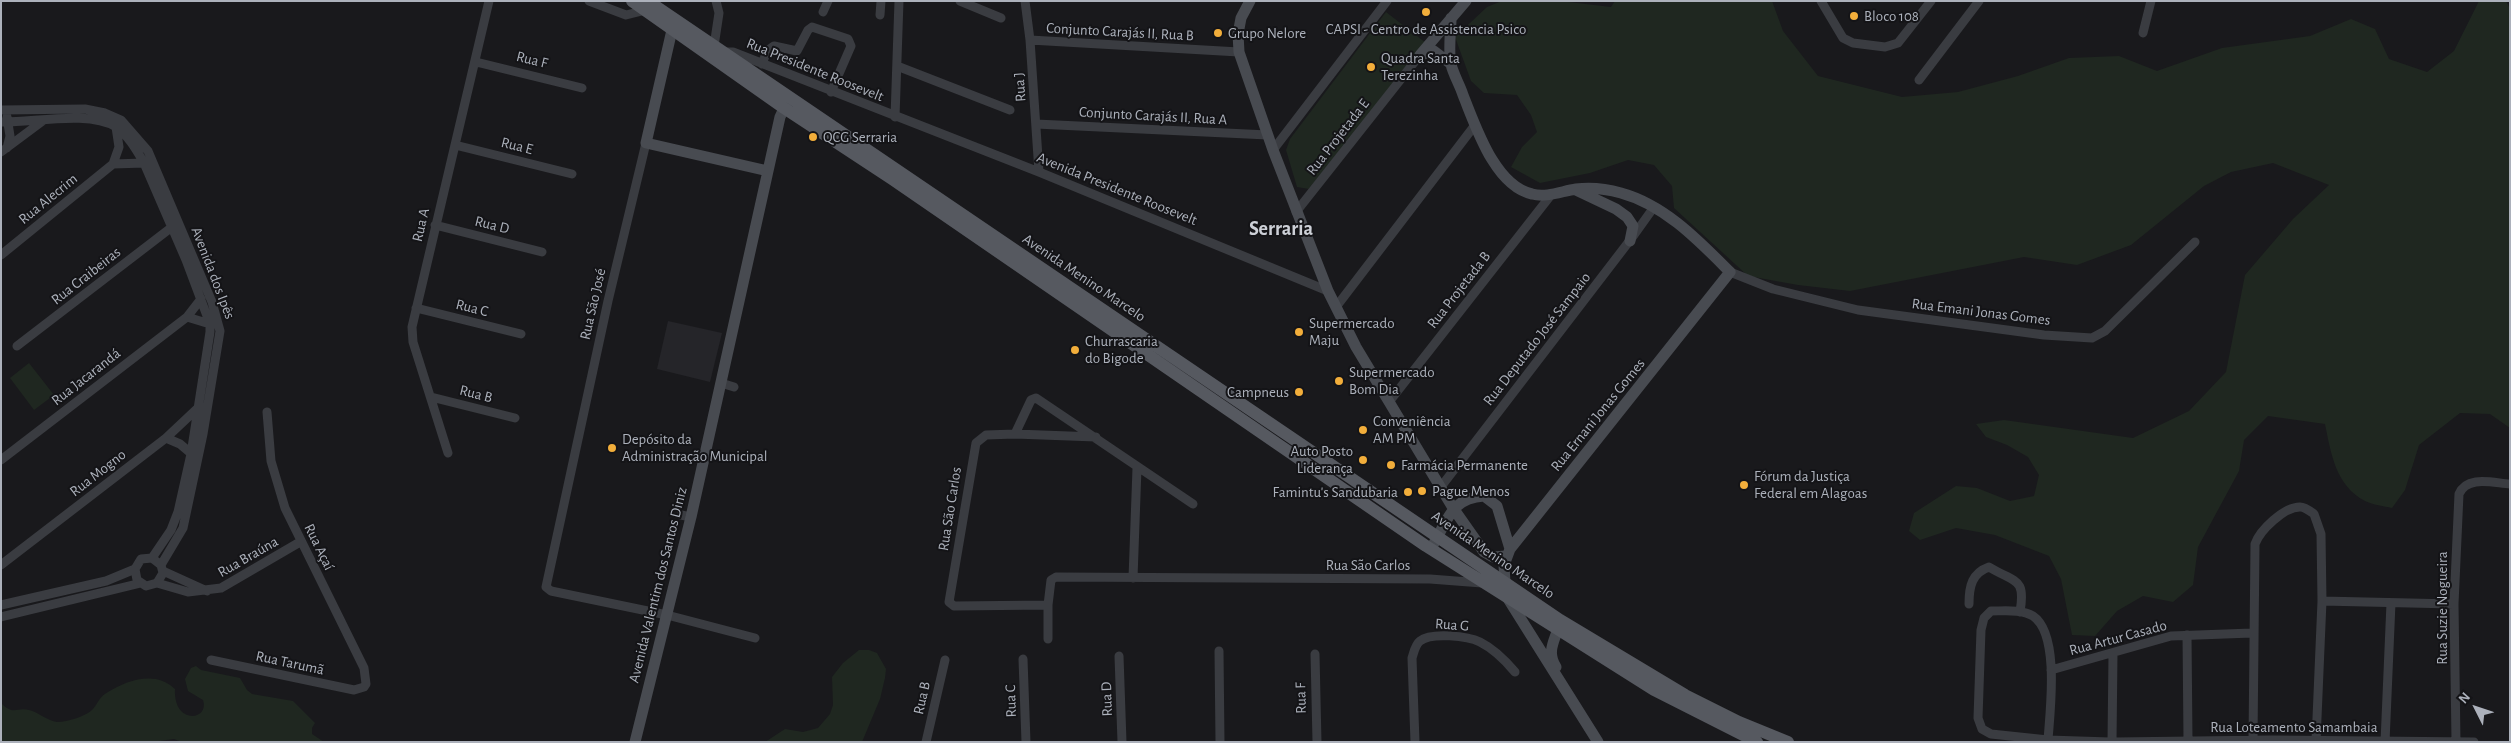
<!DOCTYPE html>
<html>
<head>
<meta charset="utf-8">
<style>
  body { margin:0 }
  #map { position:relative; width:2511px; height:743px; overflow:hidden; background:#19191c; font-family:"Alegreya Sans",sans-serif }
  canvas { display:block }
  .frame { position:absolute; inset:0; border:2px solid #acb1bb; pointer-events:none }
  .north { position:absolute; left:2451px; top:683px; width:50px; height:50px; -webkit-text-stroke:4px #141417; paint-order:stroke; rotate:311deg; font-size:14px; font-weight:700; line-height:20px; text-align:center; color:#acb1bb }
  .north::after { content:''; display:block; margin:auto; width:18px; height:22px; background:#acb1bb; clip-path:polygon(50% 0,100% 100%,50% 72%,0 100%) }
</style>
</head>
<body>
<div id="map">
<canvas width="2511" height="743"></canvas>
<div class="frame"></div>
<div class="north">N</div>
</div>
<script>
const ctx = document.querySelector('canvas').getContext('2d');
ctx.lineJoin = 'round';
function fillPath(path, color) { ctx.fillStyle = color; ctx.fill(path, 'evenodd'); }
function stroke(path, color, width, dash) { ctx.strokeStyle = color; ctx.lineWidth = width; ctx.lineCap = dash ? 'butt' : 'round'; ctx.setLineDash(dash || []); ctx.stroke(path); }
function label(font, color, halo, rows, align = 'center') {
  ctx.font = font + ' "Alegreya Sans",sans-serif'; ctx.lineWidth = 4; ctx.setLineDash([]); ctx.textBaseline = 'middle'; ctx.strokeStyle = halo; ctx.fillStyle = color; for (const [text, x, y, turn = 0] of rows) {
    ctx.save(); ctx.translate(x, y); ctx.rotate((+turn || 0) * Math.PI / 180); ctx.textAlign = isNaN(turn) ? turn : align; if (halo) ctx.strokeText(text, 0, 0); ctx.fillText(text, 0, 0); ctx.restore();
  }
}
fillPath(new Path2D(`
  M 668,321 L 722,333 L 710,382 L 657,369 Z`), '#252529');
fillPath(new Path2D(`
  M 1502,1 L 1560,1 L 1611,7 L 1615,1 L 1772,1 L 1783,31 L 1818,76 L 1902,97 L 1958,92 L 2018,76 L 2069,58 L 2119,56 L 2157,71 L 2222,48 L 2310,36 L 2351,19 L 2375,29 L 2389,59 L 2427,72 L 2454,51 L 2479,1 L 2506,1 L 2510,9 L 2510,428 L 2490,414 L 2460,413 L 2419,445 L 2405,490 L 2392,508 C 2384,506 2373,505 2365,501 C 2336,486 2331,454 2325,424 L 2268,416 L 2244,440 L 2239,471 L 2198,547 L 2193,585 L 2173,602 L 2143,596 L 2117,611 L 2095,636 L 2072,635 L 2061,579 L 2049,556 L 1995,535 L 1956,528 L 1920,540 L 1909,531 L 1914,513 L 1956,486 L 1977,488 L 2010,501 L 2034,496 L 2039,475 L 2028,457 L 2007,445 L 1986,437 L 1976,424 L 2004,420 L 2133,438 L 2189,411 L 2226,372 L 2245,275 L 2293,219 L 2329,185 L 2273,163 L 2231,172 L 2204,186 L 2131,245 L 2077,265 L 2024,257 L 1850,291 L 1798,285 L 1748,276 L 1674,208 L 1672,186 L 1654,165 L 1628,160 L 1590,173 L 1540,183 L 1511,167 L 1522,147 L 1537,132 L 1531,115 L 1517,95 L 1484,93 L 1471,81 L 1455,37 L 1487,7 Z
  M 1386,12 L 1426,43 L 1309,189 L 1297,187 L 1286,150 L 1290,139 Z
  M 29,363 L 54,395 L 34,410 L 10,378 Z
  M 859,650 L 869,650 L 877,653 L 886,669 L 885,678 L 880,699 L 862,742 L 765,742 L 785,729 L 803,732 L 818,728 L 830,714 L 833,705 L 832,677 L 843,663 Z
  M 196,666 L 201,670 L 240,678 L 247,690 L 252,694 L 293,701 L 315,723 L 312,728 L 312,734 L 324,742 L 182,742 L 174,739 L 152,742 L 1,742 L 1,703 C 14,716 16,707 29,710 C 38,712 48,721 57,722 C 67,722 87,716 93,709 C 98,703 100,696 108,692 C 127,680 156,670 175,689 C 173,725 210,721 203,700 L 188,691 L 185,679 L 191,668 Z`), '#1f2720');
stroke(new Path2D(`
  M 589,1 L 626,15 L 646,10
  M 960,1 L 1001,18
  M 1025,1 L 1030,40 L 1039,172
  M 1821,1 L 1843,38 L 1853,43 L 1885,47 L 1898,43 L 1931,1
  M 823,12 L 828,1
  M 880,15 L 881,1
  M 2143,33 L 2151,1
  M 1030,40 L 1239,52
  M 714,46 L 719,13 L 716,1
  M 727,52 L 733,52 L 1039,172 L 1328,291
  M 476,62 L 582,88
  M 762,64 L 767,51 L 774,46 L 797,51 L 808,30 L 812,27 L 848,39 L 851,46 L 831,92
  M 897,66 L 1010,110
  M 1919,80 L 1979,1
  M 1,110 L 85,109 L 105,113 L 121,120 L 148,151 L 212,302 L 220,331 L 203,434 L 183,528 L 161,565
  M 895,117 L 899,1
  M 1,122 C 32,123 89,110 116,127 C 128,135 137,151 144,163 L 186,260 L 210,324 L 210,332 L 191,454 L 178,512 L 171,530 L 152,558 L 141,559 L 135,569 L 137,580 L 146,586 L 157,583 L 163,573 L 161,565 L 152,558
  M 1036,124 L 1268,135
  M 646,143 L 608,301 L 546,587 L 551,591 L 667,615 L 755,638
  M 455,145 L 572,174
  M 7,148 L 10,136 L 7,117
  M 1273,150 L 1387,1
  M 1,152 L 44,120
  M 113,164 L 144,163
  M 1296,212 L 1420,55
  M 435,225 L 542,252
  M 1,255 L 113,164 L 119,147 L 116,127
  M 1730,272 L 1773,289 L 1858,310 L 2044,335 L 2092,338 L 2105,331 L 2195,242
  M 1336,307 L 1475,125
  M 416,308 L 521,334
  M 187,317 L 210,324
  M 17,346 L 172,227
  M 721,383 L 734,387
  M 431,397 L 515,418
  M 1389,402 L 1551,195
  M 1015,434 L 1031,400 L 1036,398 L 1193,504
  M 166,438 L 180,444 L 193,455
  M 448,453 L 413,342 L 412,327 L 489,1
  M 1,460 L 187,317 L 201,299
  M 1440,488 L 1634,235 L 1654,207
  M 681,515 L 691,517
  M 1,565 L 166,438 L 200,406
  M 163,571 L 207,591
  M 1133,578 L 1137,468
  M 157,583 L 188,592 L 221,588 L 300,542
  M 2322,601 L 2454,604
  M 1969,604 C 1969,586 1972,573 1989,567 C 2015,583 2026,577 2020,612
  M 1,605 L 106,581 L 135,569
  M 1048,605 L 954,606 L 949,602 L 976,443 L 986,435 L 1015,434 L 1096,437
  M 1,617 L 141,583
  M 2187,635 L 2188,740
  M 1048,639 L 1048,605 L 1051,580 L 1056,577 L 1430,579 L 1482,583
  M 1219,651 L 1220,742
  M 1315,654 L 1317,742
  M 1119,656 L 1122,742
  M 1023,659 L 1026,742
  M 211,660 L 354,690 L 364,687 L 366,684 L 364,668 L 285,508 L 271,461 L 267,412
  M 2051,670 L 2171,636 L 2252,633
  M 2048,740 C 2050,711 2060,634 2033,616 C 2022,609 2004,611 1991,611 L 1984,618 L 1981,630 L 1978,718 L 1982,729 L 1991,734 L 2048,740 L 2110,742
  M 2253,741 L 2255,544 C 2260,530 2284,507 2300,507 C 2305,507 2310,511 2314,514 L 2321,534 L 2322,601 L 2316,741
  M 2456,741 L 2454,604 L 2459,494 C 2467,475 2493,483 2510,484
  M 926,742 L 945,660
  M 1415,742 L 1412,658 C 1414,652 1415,645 1420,641 C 1431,632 1468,636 1480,642 C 1494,649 1505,660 1515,672
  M 2112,742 L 2113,654
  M 2115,742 L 2272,740 L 2474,742
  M 2385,742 L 2391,603`), '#3a3c41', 9);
stroke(new Path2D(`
  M 1250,1 L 1241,18 L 1238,34 L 1239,52 L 1273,150 L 1328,291 L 1356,347 L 1453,508 L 1484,552 L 1493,557 L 1506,556
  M 1451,18 C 1451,32 1448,50 1451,64 C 1453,74 1460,85 1463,95 C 1476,127 1495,186 1532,194 C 1547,198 1562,191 1576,189 C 1591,187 1607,189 1621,193 C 1665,205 1699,241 1730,272 L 1510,549 L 1504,565 L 1505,583
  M 672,30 L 646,143 L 768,171
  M 1420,55 L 1466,1
  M 1420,55 L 1434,51 L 1451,64
  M 1576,190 L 1616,209 L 1627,217 L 1633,226 L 1630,241
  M 1433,545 C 1448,520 1451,498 1484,496 L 1497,506 L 1510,549
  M 1507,597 L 1598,742
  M 1556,667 C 1545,650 1557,638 1560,621
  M 635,742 L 691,517 L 780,117 L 787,102`), '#484b51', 11);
stroke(new Path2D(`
  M 632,1 L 784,108 L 892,179 L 1426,546 L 1654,690 L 1757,742
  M 648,1 L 1560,620 L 1685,695 L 1739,722 L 1788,742`), '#565960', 12);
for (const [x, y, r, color] of [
  [1426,12,5,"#f2ae3b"],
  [1854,16,5,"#f2ae3b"],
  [1218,33,5,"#f2ae3b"],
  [1371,67,5,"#f2ae3b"],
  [813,137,5,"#f2ae3b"],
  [1299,332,5,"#f2ae3b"],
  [1075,350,5,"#f2ae3b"],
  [1339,381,5,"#f2ae3b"],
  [1299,392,5,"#f2ae3b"],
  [1363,430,5,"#f2ae3b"],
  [612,448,5,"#f2ae3b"],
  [1363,460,5,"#f2ae3b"],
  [1391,465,5,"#f2ae3b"],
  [1744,485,5,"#f2ae3b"],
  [1422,491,5,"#f2ae3b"],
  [1408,492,5,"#f2ae3b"]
]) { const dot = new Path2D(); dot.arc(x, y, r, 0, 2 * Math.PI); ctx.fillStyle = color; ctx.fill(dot); stroke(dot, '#141417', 2); }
label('15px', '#acb1bb', '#141417', [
  ["Bloco 108",1864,16],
  ["CAPSI - Centro de Assistencia Psico",1426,29,"center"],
  ["Grupo Nelore",1228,33],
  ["Quadra Santa",1381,58],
  ["Terezinha",1381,75],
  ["QCG Serraria",823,137],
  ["Supermercado",1309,323],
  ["Maju",1309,340],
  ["Churrascaria",1085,341],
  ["do Bigode",1085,358],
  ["Supermercado",1349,372],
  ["Bom Dia",1349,389],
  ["Campneus",1289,392,"right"],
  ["Conveniência",1373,421],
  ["AM PM",1373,438],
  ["Depósito da",622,439],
  ["Administração Municipal",622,456],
  ["Auto Posto",1353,451,"right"],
  ["Liderança",1353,468,"right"],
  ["Farmácia Permanente",1401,465],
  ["Fórum da Justiça",1754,476],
  ["Federal em Alagoas",1754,493],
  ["Pague Menos",1432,491],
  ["Famintu's Sandubaria",1398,492,"right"]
], 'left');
label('15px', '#acb1bb', '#141417', [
  ["Conjunto Carajás II, Rua B",1120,32,3],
  ["Rua F",532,60,14],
  ["Rua Presidente Roosevelt",815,70,22],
  ["Rua J",1020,87,-94],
  ["Conjunto Carajás II, Rua A",1153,116,3],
  ["Rua Projetada E",1338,137,-52],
  ["Rua E",517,146,14],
  ["Avenida Presidente Roosevelt",1117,189,22],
  ["Rua Alecrim",48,199,-39],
  ["Rua A",421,225,-77],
  ["Rua D",492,225,14],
  ["Avenida dos Ipês",213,273,69],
  ["Rua Craibeiras",86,276,-38],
  ["Avenida Menino Marcelo",1084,278,34],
  ["Rua Projetada B",1459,290,-52],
  ["Rua São José",593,304,-77],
  ["Rua C",472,308,14],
  ["Rua Emani Jonas Gomes",1981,312,7],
  ["Rua Deputado José Sampaio",1537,339,-52],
  ["Rua Jacarandá",86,377,-38],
  ["Rua B",476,394,14],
  ["Rua Ernani Jonas Gomes",1598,415,-51],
  ["Rua Mogno",98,473,-38],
  ["Rua São Carlos",950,509,-81],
  ["Rua Açaí",319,547,64],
  ["Avenida Menino Marcelo",1493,555,34],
  ["Rua Braúna",248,557,-30],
  ["Rua São Carlos",1368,565],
  ["Avenida Valentim dos Santos Diniz",658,585,-76],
  ["Rua Suzie Nogueira",2442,608,-90],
  ["Rua G",1452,625,4],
  ["Rua Artur Casado",2118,638,-15],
  ["Rua Tarumã",290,663,12],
  ["Rua B",922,698,-77],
  ["Rua F",1301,698,-91],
  ["Rua D",1107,699,-92],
  ["Rua C",1011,701,-92],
  ["Rua Loteamento Samambaia",2294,727]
]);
label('bold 20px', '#cdd0d7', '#141417', [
  ["Serraria",1281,229]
]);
</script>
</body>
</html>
